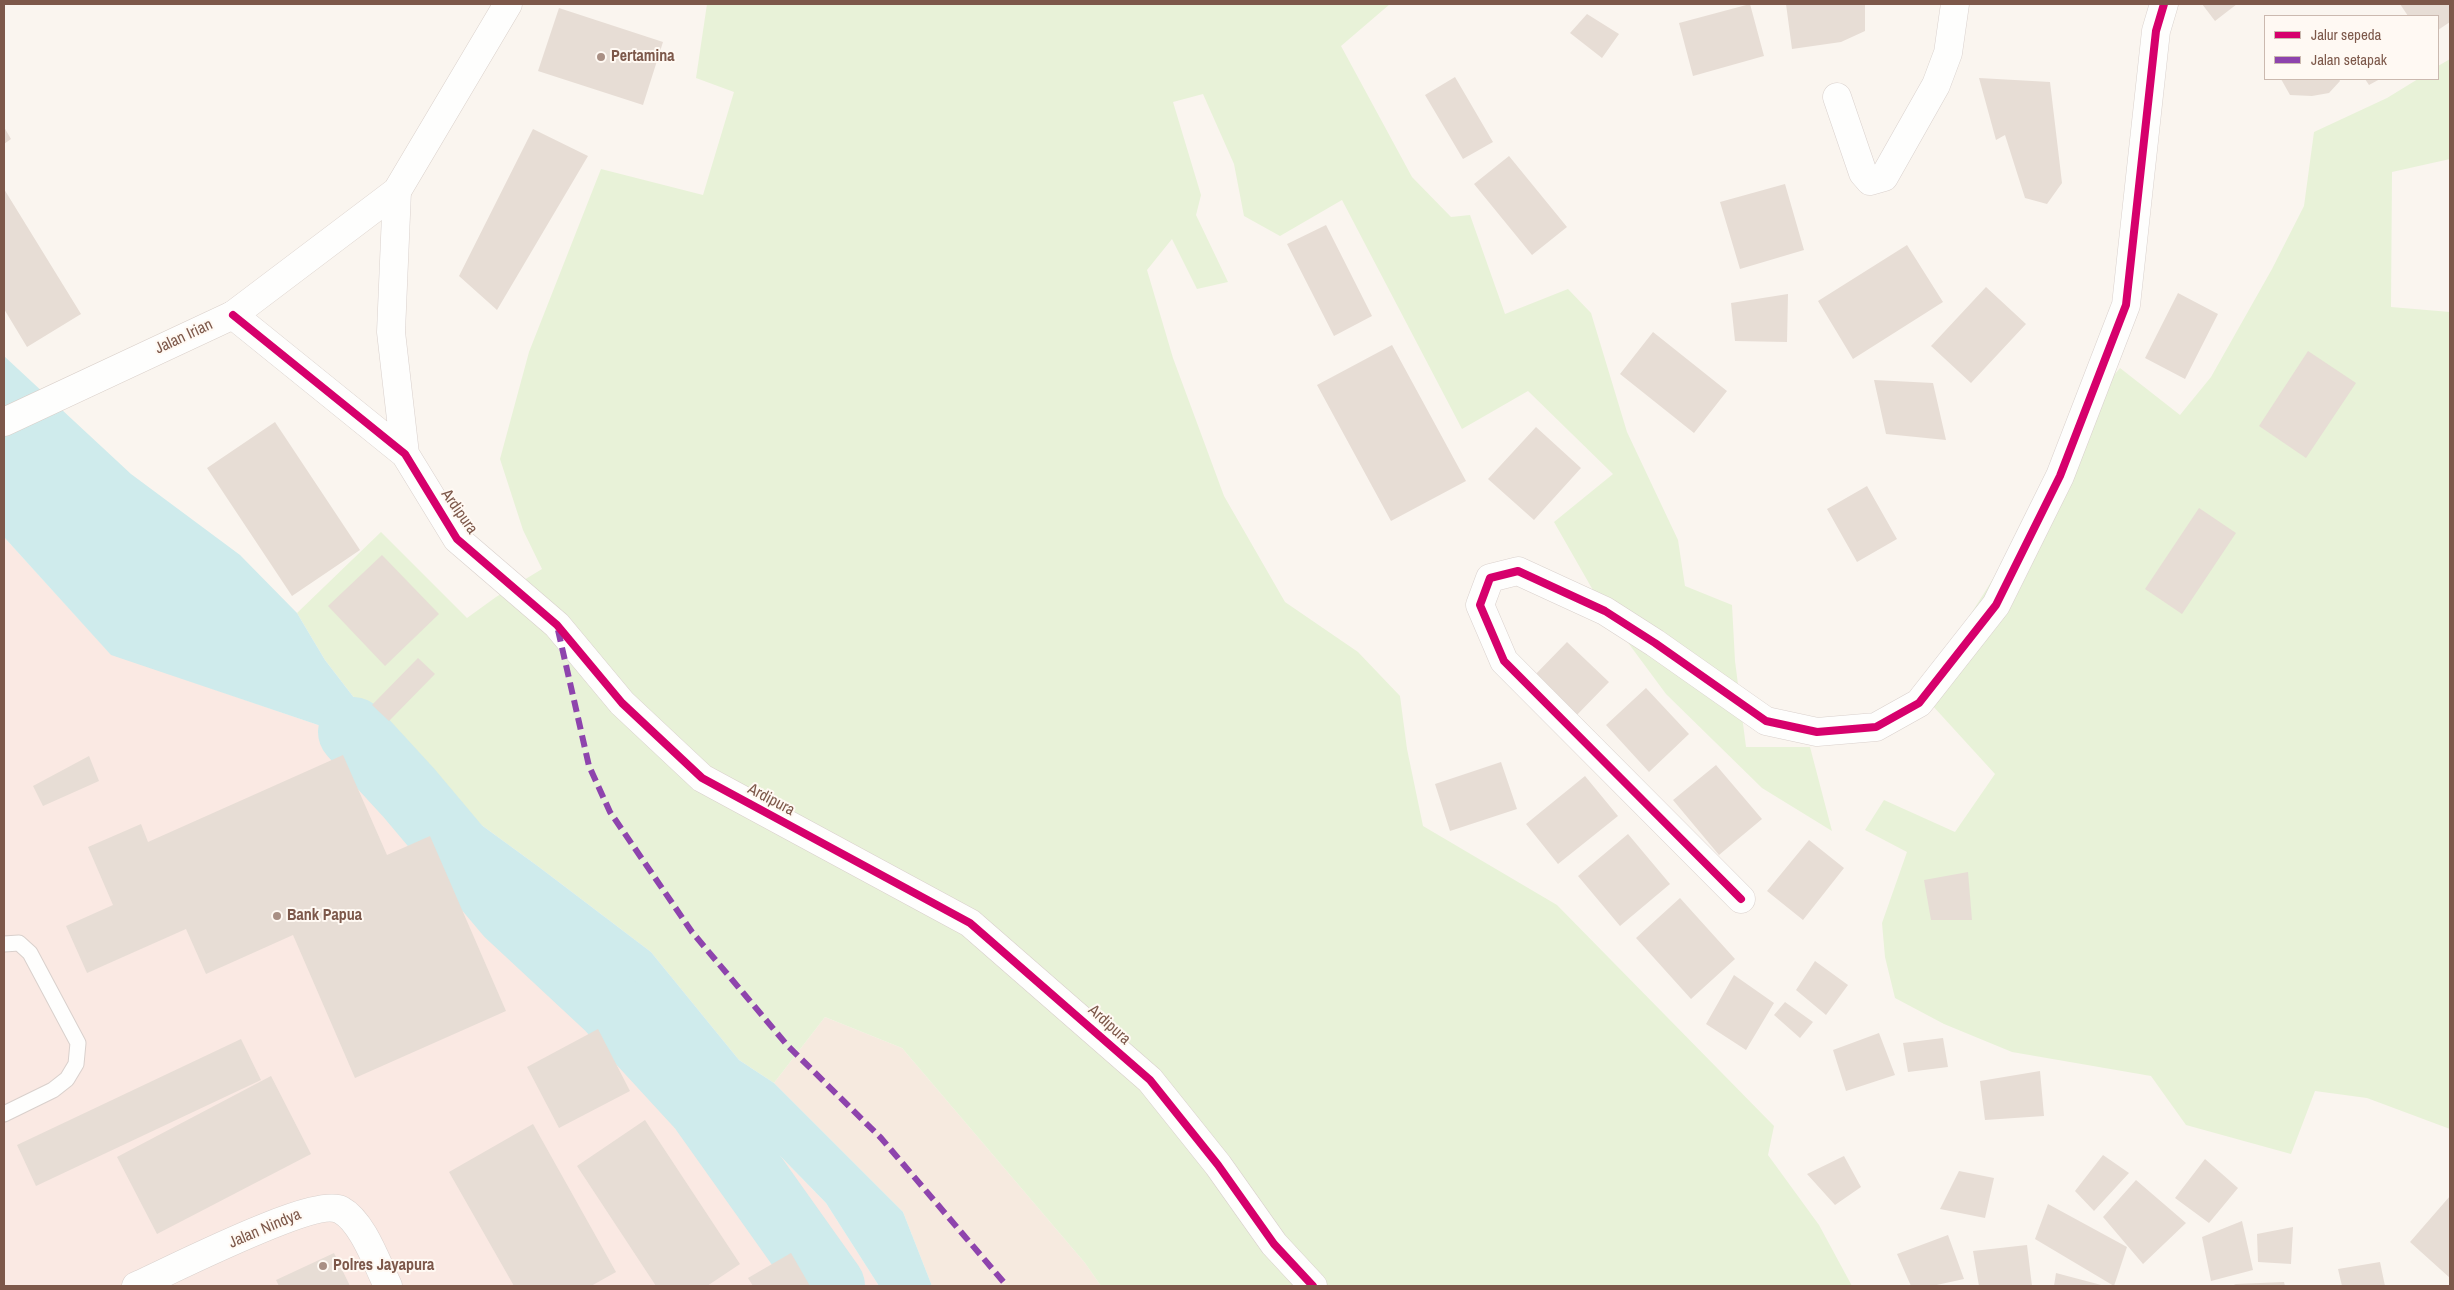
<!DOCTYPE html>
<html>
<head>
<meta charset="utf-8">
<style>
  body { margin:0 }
  #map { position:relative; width:2454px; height:1290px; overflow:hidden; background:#faf5ef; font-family:"Archivo Narrow",sans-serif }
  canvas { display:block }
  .frame { position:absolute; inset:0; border:5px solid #7d584a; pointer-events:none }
  .legend { position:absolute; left:2264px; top:15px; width:175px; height:65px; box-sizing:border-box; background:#fff9f3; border:1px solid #cbb9af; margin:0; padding:6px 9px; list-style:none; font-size:15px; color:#7d584a }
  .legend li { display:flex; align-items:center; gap:10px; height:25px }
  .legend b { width:25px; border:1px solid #cbb9af }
</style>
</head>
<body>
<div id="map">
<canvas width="2454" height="1290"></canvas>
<div class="frame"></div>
<ul class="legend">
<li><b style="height:6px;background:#d6006c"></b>Jalur sepeda</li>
<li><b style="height:6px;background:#8e44ad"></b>Jalan setapak</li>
</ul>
</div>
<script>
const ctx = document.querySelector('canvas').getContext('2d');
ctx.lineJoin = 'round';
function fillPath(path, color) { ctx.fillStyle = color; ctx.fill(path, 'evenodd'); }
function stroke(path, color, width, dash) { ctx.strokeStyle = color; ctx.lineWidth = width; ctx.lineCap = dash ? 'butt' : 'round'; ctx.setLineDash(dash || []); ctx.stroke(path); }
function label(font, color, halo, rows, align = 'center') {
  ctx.font = font + ' "Archivo Narrow",sans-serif'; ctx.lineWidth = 4; ctx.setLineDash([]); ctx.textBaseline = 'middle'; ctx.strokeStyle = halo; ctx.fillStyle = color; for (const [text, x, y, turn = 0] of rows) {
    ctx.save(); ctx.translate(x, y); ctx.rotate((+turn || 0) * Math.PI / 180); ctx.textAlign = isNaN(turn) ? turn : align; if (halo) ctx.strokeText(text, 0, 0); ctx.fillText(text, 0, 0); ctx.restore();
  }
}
fillPath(new Path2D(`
  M 825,1017 L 902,1048 L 1085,1263 L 1101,1286 L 932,1286 L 903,1212 L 774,1083 Z`), '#f6eadf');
fillPath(new Path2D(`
  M 4,537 L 111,654 L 330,729 L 532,901 L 826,1203 L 879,1286 L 4,1286 Z`), '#fae9e3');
fillPath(new Path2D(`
  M 707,4 L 1390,4 L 1341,46 L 1412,177 L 1451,217 L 1470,215 L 1505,314 L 1568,289 L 1591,313 L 1627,432 L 1678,540 L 1685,586 L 1732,605 L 1735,661 L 1746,747 L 1810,747 L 1832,831 L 1762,788 L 1666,694 L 1606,613 L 1554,522 L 1613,474 L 1528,391 L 1462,429 L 1342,200 L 1280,236 L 1244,216 L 1234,164 L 1203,94 L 1173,102 L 1201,195 L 1196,215 L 1228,282 L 1197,289 L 1172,239 L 1147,270 L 1173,358 L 1224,496 L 1285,602 L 1358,652 L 1400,696 L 1407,749 L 1423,826 L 1557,905 L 1774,1126 L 1768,1155 L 1819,1225 L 1852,1286 L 1101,1286 L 1085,1263 L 902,1048 L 825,1017 L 774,1083 L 739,1060 L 651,952 L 539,867 L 480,824 L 398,755 L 325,660 L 297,613 L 381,532 L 467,618 L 496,597 L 542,569 L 523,530 L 500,459 L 529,352 L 601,169 L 703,195 L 734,92 L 696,78 Z
  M 2450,59 L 2450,159 L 2392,172 L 2391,307 L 2450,312 L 2450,1129 L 2367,1098 L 2315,1091 L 2291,1154 L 2186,1125 L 2151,1076 L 2012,1052 L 1944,1024 L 1895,998 L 1885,957 L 1882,923 L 1907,852 L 1865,830 L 1884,800 L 1955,832 L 1995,774 L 1921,693 L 2039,506 L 2091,403 L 2120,368 L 2180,415 L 2211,377 L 2272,269 L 2304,206 L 2314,132 L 2387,98 L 2418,79 L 2438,79 L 2438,66 Z`), '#e8f2d8');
fillPath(new Path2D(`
  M 4,356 L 131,474 L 240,555 L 297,613 L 325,660 L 398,755 L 480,824 L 539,867 L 651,952 L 739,1060 L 774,1083 L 903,1212 L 932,1286 L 879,1286 L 826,1203 L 532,901 L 330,729 L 111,655 L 4,537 Z`), '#cfebec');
stroke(new Path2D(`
  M 353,732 L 409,793 L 510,913 L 611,1007 L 702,1106 L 830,1286`), '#cfebec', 70);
fillPath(new Path2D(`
  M 1750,4 L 1764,56 L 1693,76 L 1679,23 Z
  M 1786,4 L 1865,4 L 1865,31 L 1841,42 L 1792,49 Z
  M 2202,4 L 2237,4 L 2215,21 Z
  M 2400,4 L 2450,4 L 2450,22 L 2438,30 L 2438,16 L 2408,16 Z
  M 559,8 L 663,42 L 643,105 L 538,71 Z
  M 1587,14 L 1619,34 L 1602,58 L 1570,33 Z
  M 1455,77 L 1493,142 L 1463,159 L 1425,95 Z
  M 1979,78 L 2050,82 L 2062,183 L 2047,204 L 2025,198 L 2005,135 L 1996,140 Z
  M 2281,79 L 2339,79 L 2340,81 L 2329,93 L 2312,96 L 2290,95 Z
  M 2365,79 L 2380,79 L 2369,85 Z
  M 4,127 L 11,139 L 4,144 Z
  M 533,129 L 588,156 L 497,310 L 459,276 Z
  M 1509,156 L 1567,227 L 1532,255 L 1474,184 Z
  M 1785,184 L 1804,250 L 1740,269 L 1720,202 Z
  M 4,189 L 81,314 L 27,347 L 4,309 Z
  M 1326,225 L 1372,316 L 1334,336 L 1287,244 Z
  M 1907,245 L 1943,302 L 1853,359 L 1818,301 Z
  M 1986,287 L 2026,324 L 1971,383 L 1931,346 Z
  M 2178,293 L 2218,314 L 2185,379 L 2145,358 Z
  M 1788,294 L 1787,342 L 1735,341 L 1731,303 Z
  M 1653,332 L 1727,391 L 1694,433 L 1620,374 Z
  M 1392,345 L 1466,481 L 1391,521 L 1317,385 Z
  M 2308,351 L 2356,383 L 2306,458 L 2259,426 Z
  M 1874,380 L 1933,383 L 1946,440 L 1886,434 Z
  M 275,422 L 360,550 L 292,596 L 207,468 Z
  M 1536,427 L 1581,468 L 1534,520 L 1488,479 Z
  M 1867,486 L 1897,539 L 1857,562 L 1827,509 Z
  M 2199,508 L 2236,533 L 2182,614 L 2145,589 Z
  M 382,555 L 439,614 L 385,666 L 328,606 Z
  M 1567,642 L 1609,682 L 1572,720 L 1530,680 Z
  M 418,658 L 435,674 L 389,721 L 372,705 Z
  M 1646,688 L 1689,734 L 1649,772 L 1606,725 Z
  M 343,755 L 387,855 L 430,836 L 506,1011 L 355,1078 L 293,935 L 206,974 L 186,929 L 87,973 L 66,926 L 113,905 L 88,847 L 141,824 L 148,842 Z
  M 89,756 L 99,781 L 43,806 L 33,786 Z
  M 1501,762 L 1517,809 L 1450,831 L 1435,784 Z
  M 1716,765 L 1762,819 L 1719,855 L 1673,800 Z
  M 1585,776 L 1618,816 L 1558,864 L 1526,824 Z
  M 1628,834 L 1670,884 L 1620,926 L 1578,876 Z
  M 1809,840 L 1844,868 L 1803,920 L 1767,891 Z
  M 1968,872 L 1972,920 L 1931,920 L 1924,880 Z
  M 1680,898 L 1735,959 L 1691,999 L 1636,938 Z
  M 1815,961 L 1848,985 L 1826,1015 L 1796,990 Z
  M 1734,975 L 1774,1003 L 1746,1050 L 1706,1024 Z
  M 1785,1002 L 1813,1022 L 1800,1038 L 1774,1015 Z
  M 598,1029 L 630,1091 L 559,1128 L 527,1067 Z
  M 1879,1033 L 1895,1075 L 1846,1091 L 1833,1050 Z
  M 1943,1038 L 1948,1067 L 1908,1072 L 1903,1043 Z
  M 241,1039 L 261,1080 L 36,1186 L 17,1145 Z
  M 2040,1071 L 2044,1116 L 1985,1120 L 1980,1081 Z
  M 271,1076 L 311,1154 L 157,1234 L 117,1157 Z
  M 645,1120 L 740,1264 L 707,1286 L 656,1286 L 577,1166 Z
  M 533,1124 L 616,1272 L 591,1286 L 514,1286 L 449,1172 Z
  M 2103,1155 L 2129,1173 L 2094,1211 L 2075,1191 Z
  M 1844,1156 L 1861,1187 L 1835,1205 L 1807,1174 Z
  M 2205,1159 L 2238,1188 L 2209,1223 L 2175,1198 Z
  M 1959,1171 L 1994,1178 L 1985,1218 L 1940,1209 Z
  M 2136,1180 L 2186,1223 L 2143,1264 L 2103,1217 Z
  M 2450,1196 L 2450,1278 L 2410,1242 Z
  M 2048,1204 L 2127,1247 L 2114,1286 L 2035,1239 Z
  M 2242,1221 L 2253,1270 L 2211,1281 L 2202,1237 Z
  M 2293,1227 L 2291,1264 L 2258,1262 L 2257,1234 Z
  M 1948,1235 L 1964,1279 L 1932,1286 L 1911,1286 L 1897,1254 Z
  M 2027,1245 L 2032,1286 L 1979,1286 L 1973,1251 Z
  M 334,1253 L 350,1286 L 279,1286 L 276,1280 Z
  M 791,1253 L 810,1286 L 753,1286 L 748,1278 Z
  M 2380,1262 L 2385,1286 L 2342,1286 L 2338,1269 Z
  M 2056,1273 L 2105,1286 L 2054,1286 Z
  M 2284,1282 L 2285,1286 L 2231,1286 L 2236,1284 Z`), '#e7ddd5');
const service = new Path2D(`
  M 4,944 L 19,943 L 30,953 L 78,1043 L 76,1064 L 67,1079 L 53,1090 L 4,1114`);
const minor = new Path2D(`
  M 1837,97 L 1863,173 L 1870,181 L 1884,177 L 1936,85 L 1948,53 L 1955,4
  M 1741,899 L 1504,661 L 1480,605 L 1490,578 L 1518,571 L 1605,611 L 1655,643 L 1766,721 L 1817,732 L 1876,727 L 1919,703 L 1996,605 L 2060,476 L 2126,305 L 2156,31 L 2164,4
  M 136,1286 C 168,1272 315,1196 341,1210 C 363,1222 377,1264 388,1286`);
const tertiary = new Path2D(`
  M 397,191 L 391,332 L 405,454
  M 233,315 L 405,454 L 457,539 L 557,625 L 622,703 L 702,778 L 970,923 L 1150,1080 L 1218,1165 L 1274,1244 L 1313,1286`);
const secondary = new Path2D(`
  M 4,422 L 233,315 L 397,191 L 508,4`);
stroke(service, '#d9d0cc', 17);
stroke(minor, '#d9d0cc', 29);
stroke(tertiary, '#d9d0cc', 29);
stroke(secondary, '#dad0ca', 29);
stroke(service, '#fefefd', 15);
stroke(minor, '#fefefd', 28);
stroke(tertiary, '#fefefd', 28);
stroke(secondary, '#fefefd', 28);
stroke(new Path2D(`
  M 558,630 L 589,766 L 610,812 L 692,932 L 787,1045 L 881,1138 L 1007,1286`), '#8e44ad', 6, [12, 6]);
stroke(new Path2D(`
  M 233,315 L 405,454 L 457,539 L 557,625 L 622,703 L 702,778 L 970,923 L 1150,1080 L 1218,1165 L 1274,1244 L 1313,1286
  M 1741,899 L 1504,661 L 1480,605 L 1490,578 L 1518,571 L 1605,611 L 1655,643 L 1766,721 L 1817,732 L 1876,727 L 1919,703 L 1996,605 L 2060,476 L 2126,305 L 2156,31 L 2164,4`), '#d6006c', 8);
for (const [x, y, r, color] of [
  [601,57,5,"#a98f84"],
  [277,916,5,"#a98f84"],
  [323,1266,5,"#a98f84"]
]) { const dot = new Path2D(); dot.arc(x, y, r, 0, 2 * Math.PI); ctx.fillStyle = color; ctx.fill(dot); stroke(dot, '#fff9f3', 2); }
label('bold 16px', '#7d584a', '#fff9f3', [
  ["Pertamina",611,57],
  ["Bank Papua",287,916],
  ["Polres Jayapura",333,1266]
], 'left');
label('16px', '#7d584a', '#fff9f3', [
  ["Jalan Irian",184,337,-25],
  ["Ardipura",459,512,55],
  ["Ardipura",771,800,28],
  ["Ardipura",1109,1025,42],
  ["Jalan Nindya",265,1229,-23]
]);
</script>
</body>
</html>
